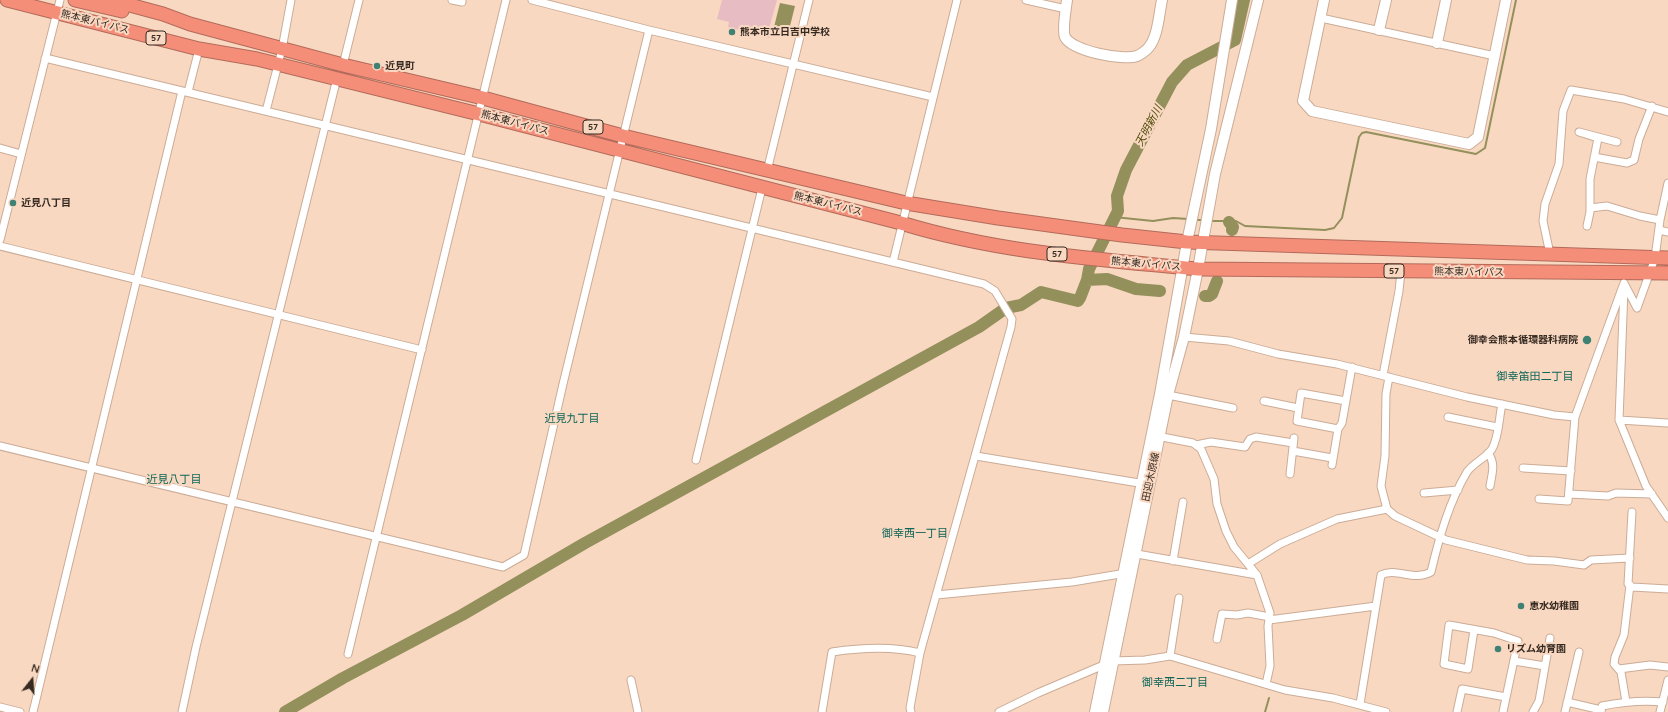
<!DOCTYPE html>
<html>
<head>
<meta charset="utf-8">
<style>
  body { margin:0 }
  #map { position:relative; width:1668px; height:712px; overflow:hidden; background:#f9d8c2; font-family:Quicksand,sans-serif }
  canvas { display:block }
  .north { position:absolute; left:12px; top:660px; width:40px; height:40px; -webkit-text-stroke:3px #f9d8c2; paint-order:stroke; rotate:17deg; font-size:11px; font-weight:700; line-height:16px; text-align:center; color:#352920 }
  .north::after { content:''; display:block; margin:auto; width:14px; height:18px; background:#352920; clip-path:polygon(50% 0,100% 100%,50% 72%,0 100%) }
</style>
</head>
<body>
<div id="map">
<canvas width="1668" height="712"></canvas>
<div class="north">N</div>
</div>
<script>
const ctx = document.querySelector('canvas').getContext('2d');
ctx.lineJoin = 'round';
function fillPath(path, color) { ctx.fillStyle = color; ctx.fill(path, 'evenodd'); }
function stroke(path, color, width, dash) { ctx.strokeStyle = color; ctx.lineWidth = width; ctx.lineCap = dash ? 'butt' : 'round'; ctx.setLineDash(dash || []); ctx.stroke(path); }
function label(font, color, halo, rows, align = 'center') {
  ctx.font = font + ' Quicksand,"Noto Sans JP",sans-serif'; ctx.lineWidth = 4; ctx.setLineDash([]); ctx.textBaseline = 'middle'; ctx.strokeStyle = halo; ctx.fillStyle = color; for (const [text, x, y, turn = 0] of rows) {
    ctx.save(); ctx.translate(x, y); ctx.rotate((+turn || 0) * Math.PI / 180); ctx.textAlign = isNaN(turn) ? turn : align; if (halo) ctx.strokeText(text, 0, 0); ctx.fillText(text, 0, 0); ctx.restore();
  }
}
fillPath(new Path2D(`
  M 722,0 L 777,0 L 769,29 L 772,30 L 770,38 L 728,27 L 729,22 L 717,19 Z`), '#e7bcc2');
fillPath(new Path2D(`
  M 780,3 L 795,6 L 789,30 L 774,27 Z`), '#93905b');
stroke(new Path2D(`
  M 1114,217 L 1153,221 L 1173,218 L 1188,219
  M 1195,220 L 1204,220
  M 1211,221 L 1236,221 L 1245,226 L 1325,230 L 1334,228 L 1342,218 L 1359,137 L 1362,133 L 1366,132 L 1476,154 L 1485,148 L 1516,0
  M 1265,712 L 1269,698`), '#93905b', 2);
stroke(new Path2D(`
  M 1229,222 L 1233,227 L 1232,230
  M 1087,280 L 1089,269 L 1118,211 L 1117,196 L 1126,170 L 1172,82 L 1187,65 L 1235,40 L 1244,0
  M 1205,296 L 1209,296 L 1212,294 L 1217,281
  M 285,712 L 343,678 L 462,615 L 585,543 L 979,327 L 1006,308 L 1021,305 L 1041,292 L 1078,301 L 1080,298 L 1087,280 L 1107,279 L 1136,289 L 1160,291`), '#93905b', 12);
const street = new Path2D(`
  M 452,0 L 462,2 L 462,0
  M 532,0 L 649,30 L 933,97
  M 1026,0 L 1066,9
  M 1321,18 L 1495,56
  M 45,58 L 984,284 L 995,291 L 1012,319 L 1011,327 L 920,653 L 910,708 L 911,712
  M 343,65 L 359,0
  M 188,92 L 199,49
  M 266,111 L 282,49 L 291,0
  M 0,148 L 21,154
  M 1594,157 L 1627,163 L 1634,160 L 1639,139 L 1652,106
  M 767,171 L 809,0
  M 1590,208 L 1607,206 L 1640,216 L 1660,220
  M 1587,226 L 1590,212 L 1590,179 L 1598,138 L 1579,132 L 1617,142
  M 1659,230 L 1668,232
  M 0,240 L 60,0
  M 0,246 L 422,350
  M 1550,254 L 1543,221 L 1545,204 L 1559,164 L 1563,111 L 1571,90 L 1624,99 L 1668,112
  M 893,262 L 957,0
  M 1625,285 L 1637,308 L 1655,258 L 1660,220 L 1668,183
  M 1624,289 L 1619,420 L 1646,486 L 1668,518
  M 1184,337 L 1229,341 L 1278,354 L 1337,364 L 1467,397 L 1554,415 L 1575,417 L 1624,283
  M 1383,375 L 1399,291 L 1401,271
  M 1389,377 L 1386,394 L 1385,456 L 1381,486 L 1387,509 L 1395,516 L 1446,540 L 1527,560 L 1554,561 L 1584,565 L 1591,560 L 1630,558
  M 1168,395 L 1233,408
  M 1264,401 L 1298,408
  M 1448,417 L 1497,427
  M 1619,420 L 1668,423
  M 1338,429 L 1297,421 L 1301,393 L 1346,401
  M 1157,436 L 1193,443 L 1201,449 L 1214,479 L 1217,504 L 1226,531 L 1234,547 L 1257,575 L 1270,613 L 1268,626 L 1270,666 L 1266,684
  M 1196,445 L 1211,442 L 1245,447 L 1250,439 L 1256,437 L 1293,443
  M 0,446 L 503,567 L 524,555 L 563,384 L 649,30
  M 1293,451 L 1332,458
  M 1488,453 C 1496,464 1492,473 1490,486
  M 976,456 L 1145,484
  M 696,460 L 762,188
  M 1332,465 L 1338,429 L 1342,423 L 1352,367
  M 1523,468 L 1571,471
  M 1290,474 L 1294,438
  M 1424,493 L 1458,490
  M 1569,494 L 1608,496 L 1616,493 L 1652,494
  M 1539,499 L 1568,501 L 1575,417
  M 1632,512 L 1628,584 L 1632,587 L 1668,589
  M 1131,553 L 1257,575
  M 1173,561 L 1183,502
  M 1248,564 L 1280,544 L 1337,519 L 1387,509
  M 936,595 L 1072,582 L 1126,573
  M 1269,620 L 1376,606
  M 1474,630 L 1468,669 L 1444,664 L 1449,625 L 1494,633 L 1518,641 L 1503,712
  M 1217,639 L 1222,614 L 1237,615 L 1248,613 L 1270,617
  M 348,654 L 506,0
  M 1170,656 L 1179,598
  M 1514,661 L 1545,666
  M 1619,669 L 1650,665 L 1668,667
  M 631,680 L 638,712
  M 1567,702 L 1601,710
  M 1626,702 L 1621,672 L 1614,664 L 1615,657 L 1624,635 L 1630,585
  M 1360,704 L 1381,575 C 1397,567 1413,582 1431,572 C 1439,538 1449,502 1467,472 C 1473,463 1486,458 1492,449 C 1499,437 1499,417 1502,404
  M 0,707 L 20,712
  M 33,712 L 182,91
  M 182,712 L 196,647 L 337,78
  M 822,712 L 832,652 C 859,648 893,646 920,653
  M 999,712 L 1038,693 L 1113,661 L 1145,660 L 1170,656 L 1285,690 L 1333,698 L 1386,712
  M 1457,712 L 1462,689 L 1506,697
  M 1533,712 L 1539,701 L 1550,638
  M 1565,712 L 1579,652
  M 1601,712 L 1602,706 C 1622,702 1642,700 1663,702
  M 1660,712 L 1668,680`);
const secondary = new Path2D(`
  M 1067,0 C 1066,8 1062,30 1065,37 C 1072,51 1123,61 1137,56 C 1140,55 1147,50 1149,47 C 1158,36 1159,14 1162,0
  M 1324,0 L 1303,101 L 1312,111 L 1469,144 L 1478,137 L 1506,0
  M 1379,30 L 1386,0
  M 1437,43 L 1446,0
  M 1095,712 L 1160,394 L 1187,242 L 1211,129 L 1232,0
  M 1103,712 L 1168,395 L 1184,337 L 1198,269 L 1215,174 L 1258,0`);
const highway = new Path2D(`
  M 7,0 L 199,49 L 257,59 L 479,114 L 901,223 C 999,253 1097,259 1198,269 L 1668,273
  M 75,0 L 122,11
  M 111,0 L 163,14 L 190,24 L 343,65 L 483,98 L 623,136 L 906,203 L 998,218 L 1122,235 L 1187,242 L 1668,258`);
stroke(street, '#cbac96', 9);
stroke(secondary, '#cbac96', 12);
stroke(highway, '#b26b5a', 15);
stroke(street, '#fff', 7);
stroke(secondary, '#fff', 10);
stroke(highway, '#f58e79', 13);
for (const [x, y, r, color] of [
  [732,32,4,"#3f8274"],
  [377,66,4,"#3f8274"],
  [13,203,4,"#3f8274"],
  [1587,340,5,"#3f8274"],
  [1521,606,4,"#3f8274"],
  [1498,649,4,"#3f8274"]
]) { const dot = new Path2D(); dot.arc(x, y, r, 0, 2 * Math.PI); ctx.fillStyle = color; ctx.fill(dot); stroke(dot, '#f9d8c2', 1.5); }
for (const [x, y, w] of [
  [156,38,20],
  [593,127,20],
  [1057,254,20],
  [1394,271,20]
]) { const box = new Path2D(); box.roundRect(x - w / 2, y - 7, w, 14, 3); ctx.fillStyle = '#f9d8c2'; ctx.fill(box); stroke(box, '#352920', 1); }
label('bold 9px', '#352920', null, [
  ["57",156,38],
  ["57",593,127],
  ["57",1057,254],
  ["57",1394,271]
]);
label('10px', '#352920', '#f9d8c2', [
  ["熊本東バイパス",95,22,14],
  ["熊本東バイパス",515,123,15],
  ["熊本東バイパス",828,204,14],
  ["熊本東バイパス",1146,264,5],
  ["熊本東バイパス",1469,272,1],
  ["田迎木原線",1151,477,-78]
]);
label('bold 10px', '#352920', '#f9d8c2', [
  ["熊本市立日吉中学校",740,32],
  ["近見町",385,66],
  ["近見八丁目",21,203],
  ["御幸会熊本循環器科病院",1578,340,"right"],
  ["恵水幼稚園",1529,606],
  ["リズム幼育園",1506,649]
], 'left');
label('italic 11px', '#504c09', '#f9d8c2', [
  ["天明新川",1149,126,-62]
]);
label('11px', '#0e6657', '#f9d8c2', [
  ["御幸笛田二丁目",1535,377],
  ["近見九丁目",572,419],
  ["近見八丁目",174,480],
  ["御幸西一丁目",915,534],
  ["御幸西二丁目",1175,683]
]);
</script>
</body>
</html>
